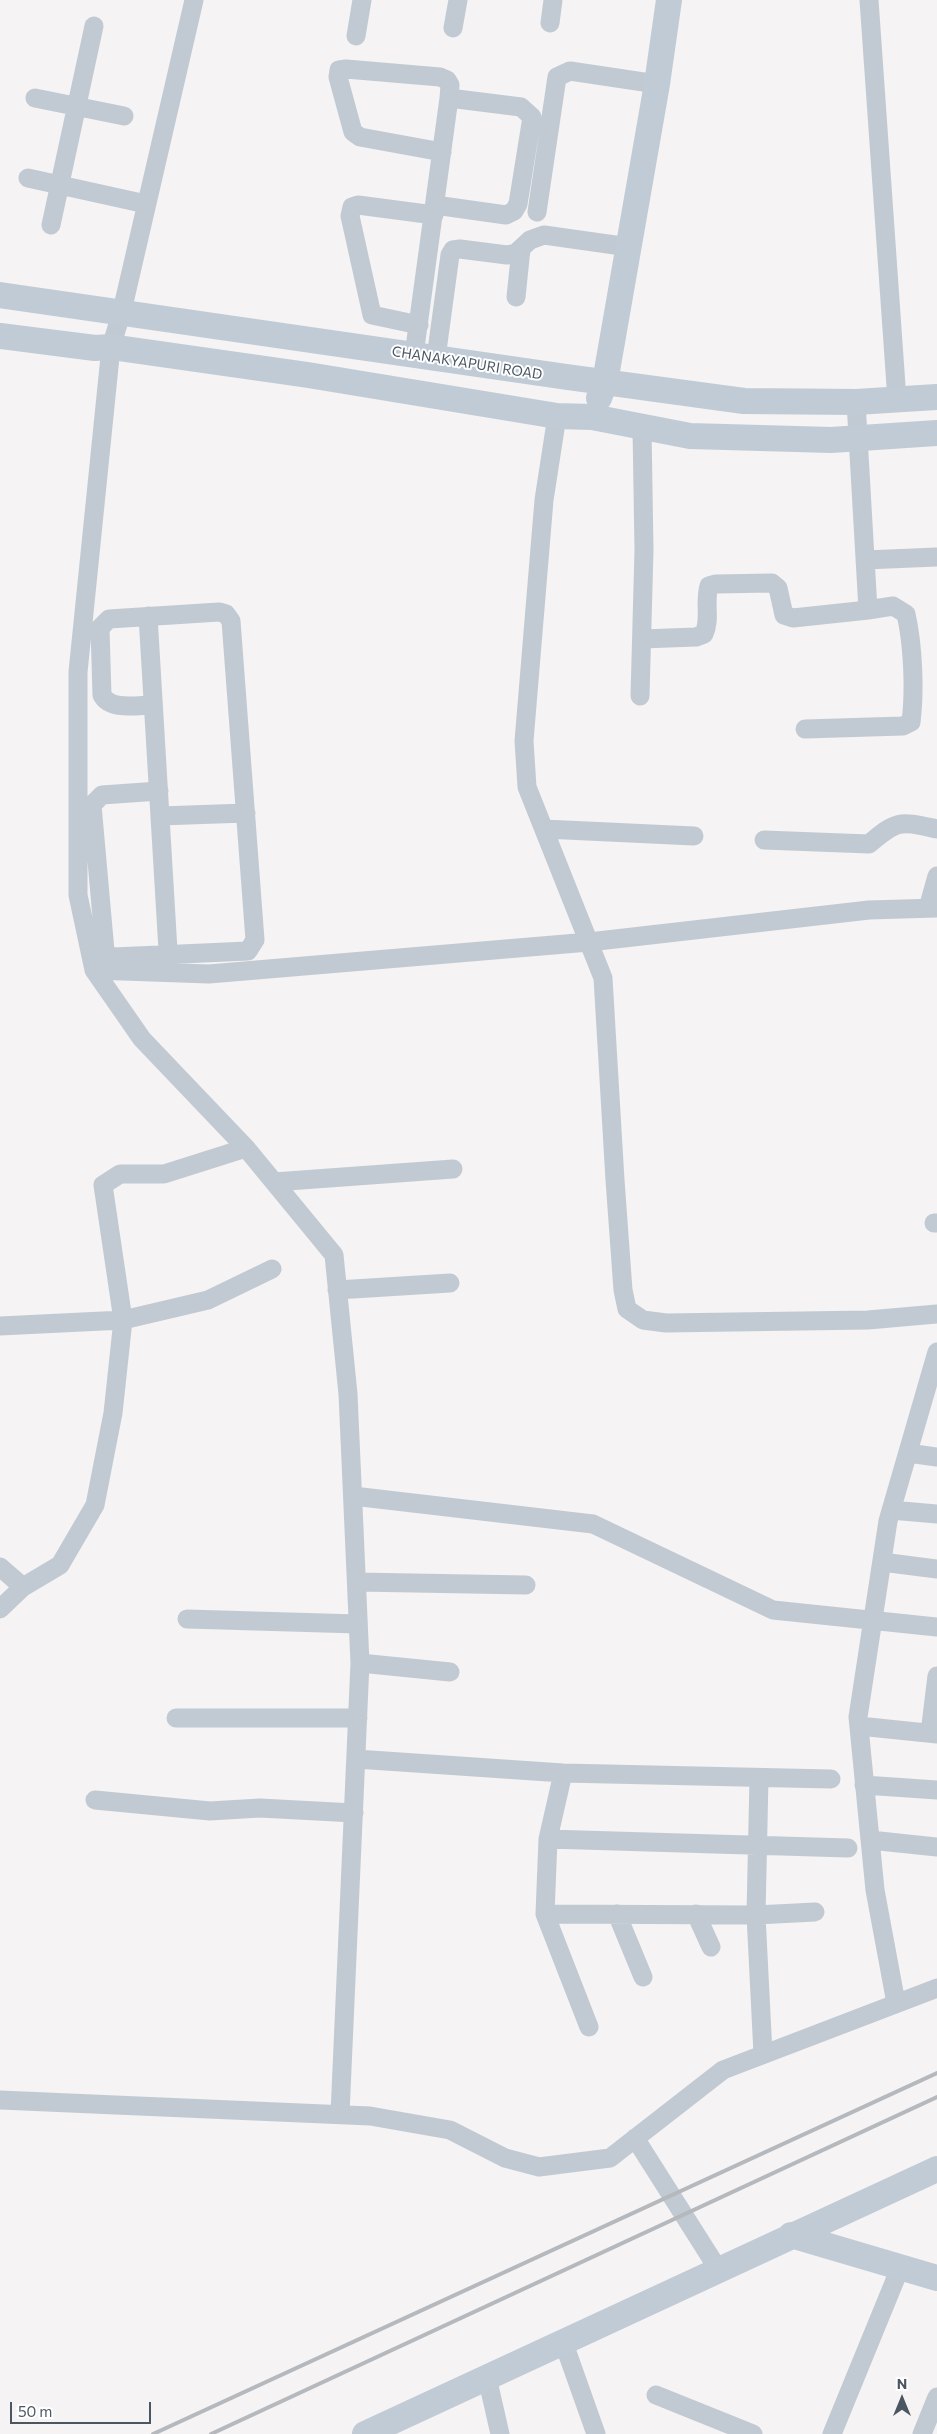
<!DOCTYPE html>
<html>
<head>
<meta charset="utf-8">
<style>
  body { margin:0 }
  #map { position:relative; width:937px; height:2434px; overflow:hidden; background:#f5f3f3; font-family:Commissioner,sans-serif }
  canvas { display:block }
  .north { position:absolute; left:877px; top:2374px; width:50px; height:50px; -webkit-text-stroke:4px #fff; paint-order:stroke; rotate:0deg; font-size:14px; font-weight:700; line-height:20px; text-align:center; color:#4a5661 }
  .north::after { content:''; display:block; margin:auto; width:18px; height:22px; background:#4a5661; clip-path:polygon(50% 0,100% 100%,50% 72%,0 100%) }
  .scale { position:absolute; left:10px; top:2402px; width:141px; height:22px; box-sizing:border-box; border:2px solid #4a5661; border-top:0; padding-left:6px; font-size:15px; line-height:18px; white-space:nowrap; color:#4a5661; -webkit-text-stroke:4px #fff; paint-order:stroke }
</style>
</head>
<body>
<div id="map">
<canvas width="937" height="2434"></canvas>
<div class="north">N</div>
<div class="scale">50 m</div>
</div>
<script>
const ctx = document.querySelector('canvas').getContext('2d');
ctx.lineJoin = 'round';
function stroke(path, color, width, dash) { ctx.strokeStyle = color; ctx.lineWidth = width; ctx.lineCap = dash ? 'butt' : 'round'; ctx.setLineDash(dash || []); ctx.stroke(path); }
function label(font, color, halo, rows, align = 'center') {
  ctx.font = font + ' Commissioner,sans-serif'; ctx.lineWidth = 4; ctx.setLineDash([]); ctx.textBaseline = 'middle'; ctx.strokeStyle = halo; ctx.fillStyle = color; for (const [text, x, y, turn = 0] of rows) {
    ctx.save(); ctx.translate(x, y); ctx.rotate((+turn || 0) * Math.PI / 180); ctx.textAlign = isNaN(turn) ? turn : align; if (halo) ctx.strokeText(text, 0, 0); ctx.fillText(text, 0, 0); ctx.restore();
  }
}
stroke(new Path2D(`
  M 194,0 L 122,311 L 111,347 L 78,672 L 78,895 L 94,970 L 142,1039 L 246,1148 L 334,1255 L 348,1394 L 360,1663 L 340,2114
  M 869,0 L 897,400
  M 550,23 L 553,0
  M 453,28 L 458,0
  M 356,36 L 362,0
  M 35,98 L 124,116
  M 28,178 L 146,204
  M 435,205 L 506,215 L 514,211 L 518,204 L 532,117 L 521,107 L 449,98
  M 537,212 L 557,77 L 570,71 L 657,84
  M 51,225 L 94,26
  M 516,297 L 521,249
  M 419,325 L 372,315 L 350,216 L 352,207 L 358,205 L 434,215
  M 414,355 L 449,98 L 450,85 L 447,80 L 440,77 L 346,69 L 339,70 L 338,77 L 353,132 L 360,137 L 442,152
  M 436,358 L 450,255 L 453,250 L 460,249 L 507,255 L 516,253 L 530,240 L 544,235 L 629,247
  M 557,416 L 544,500 L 524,741 L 527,787 L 603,978 L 615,1180 L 623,1290 L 627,1309 L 643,1320 L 666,1323 L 868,1320 L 937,1314
  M 865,560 L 937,557
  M 148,616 L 169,967
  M 642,639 L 696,637 L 704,634 C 711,619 704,602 709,586 L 716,584 L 772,583 L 778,588 L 784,615 L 793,618 L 868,610 L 856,402
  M 640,696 L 644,550 L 642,428
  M 153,705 C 138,705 110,711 102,695 L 100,628 L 109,619 L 219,612 L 226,614 L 231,621 L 255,940 L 248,951 L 114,957 L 109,955 L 105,951 L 92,805 L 102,795 L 159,791
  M 805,729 L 903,726 L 911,722 C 915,690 913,645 906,614 L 893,606 L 868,610
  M 160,816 L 246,813
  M 544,829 L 694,836
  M 764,840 L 869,844 C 898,819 900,821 937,829
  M 928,908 L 937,876
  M 94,970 L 209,974 L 589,942 L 869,910 L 937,908
  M 274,1182 L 453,1169
  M 934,1223 L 937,1223
  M 337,1290 L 450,1283
  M 0,1326 L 123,1320 L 208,1300 L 272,1269
  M 908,1453 L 937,1457
  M 353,1496 L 593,1524 L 773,1610 L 937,1627
  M 891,1510 L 937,1514
  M 882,1562 L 937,1569
  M 0,1567 L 23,1587
  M 357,1582 L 526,1585
  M 0,1609 L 23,1587 L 60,1565 L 95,1505 L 113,1413 L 123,1320 L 103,1185 L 120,1174 L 164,1174 L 246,1148
  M 187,1619 L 358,1624
  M 360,1663 L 450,1672
  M 176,1718 L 358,1718
  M 859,1726 L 937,1734
  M 930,1733 L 937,1676
  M 356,1759 L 563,1773 L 831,1779
  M 563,1773 L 548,1839 L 545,1914 L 756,1915 L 815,1912
  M 759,1778 L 756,1915 L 763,2054
  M 864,1785 L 937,1790
  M 95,1800 L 210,1811 L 260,1808 L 354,1813
  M 548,1839 L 848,1848
  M 870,1840 L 937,1847
  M 545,1914 L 589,2027
  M 617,1914 L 643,1977
  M 696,1914 L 711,1947
  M 896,2003 L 875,1890 L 858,1717 L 888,1521 L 937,1352
  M 0,2100 L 370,2116 L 450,2130 L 505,2158 L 539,2167 L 610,2158 L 723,2070 L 937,1988
  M 635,2138 L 718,2269
  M 563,2341 L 596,2434
  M 487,2377 L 500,2434
  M 656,2395 L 753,2434
  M 832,2434 L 900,2268
  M 922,2434 L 937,2397`), '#c1cad2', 19);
stroke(new Path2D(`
  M 0,295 L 567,377 L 744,401 L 856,402 L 937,397
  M 0,336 L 95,348 L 111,347 L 308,375 L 557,416 L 592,417 L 690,436 L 831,440 L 937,433
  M 599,398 L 605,382 L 657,84 L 669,0
  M 791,2235 L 937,2278
  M 365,2434 L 937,2169`), '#c1cbd6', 26);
stroke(new Path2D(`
  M 153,2434 L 937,2073
  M 211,2434 L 937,2097`), '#b5b8bd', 4);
label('14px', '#4a5661', '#fff', [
  ["CHANAKYAPURI ROAD",467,363,9]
]);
</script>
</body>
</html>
